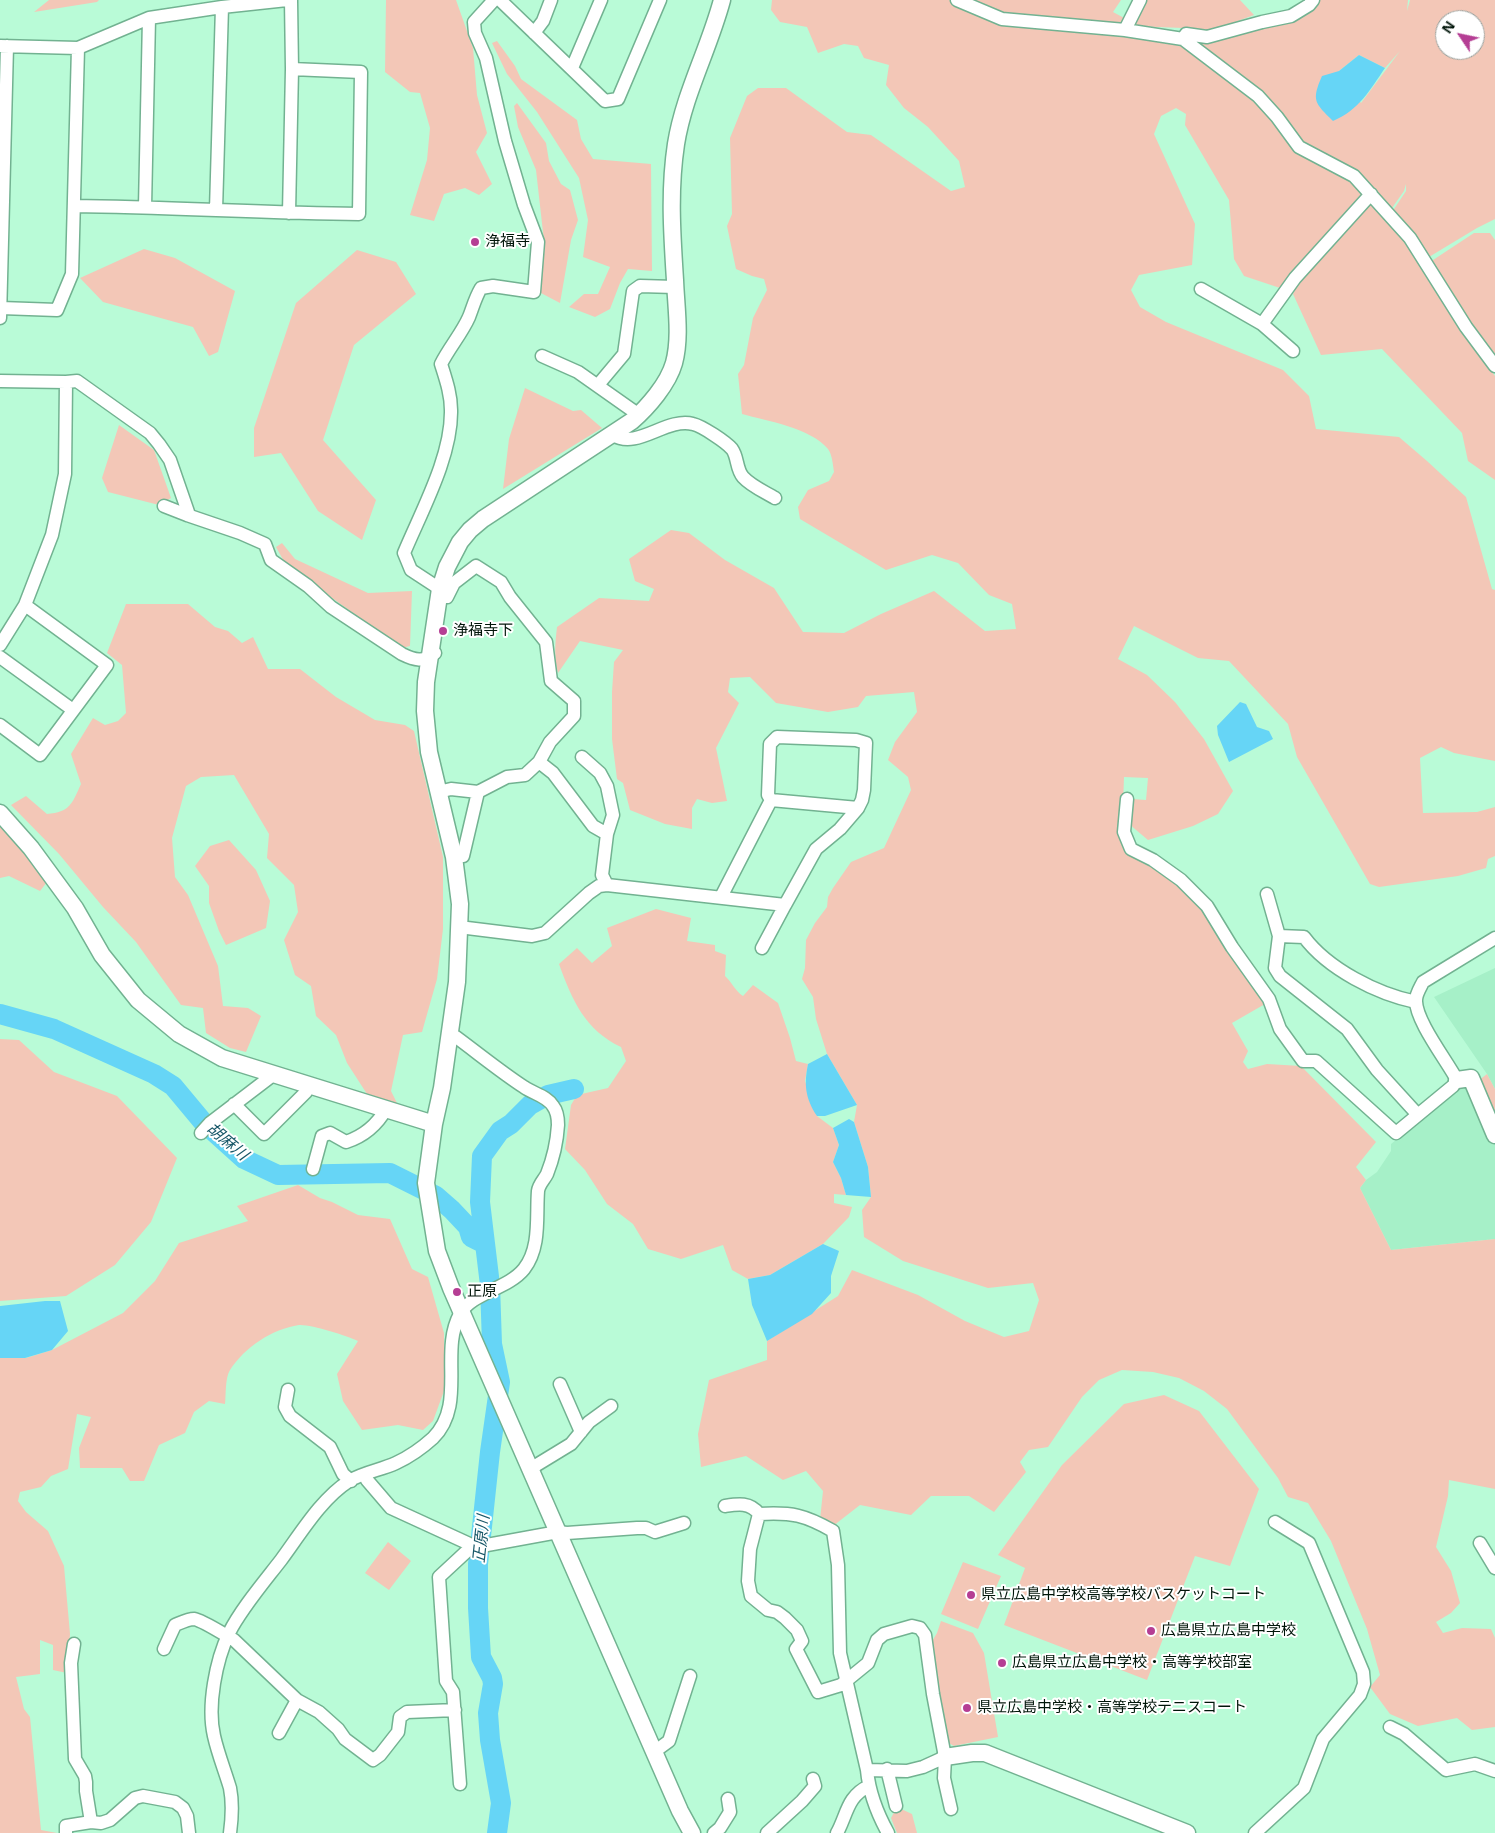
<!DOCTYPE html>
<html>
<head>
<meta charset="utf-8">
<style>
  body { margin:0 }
  #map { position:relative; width:1495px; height:1833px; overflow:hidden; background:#b9fbd7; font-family:"Noto Sans",sans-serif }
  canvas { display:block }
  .north { position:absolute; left:1435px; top:10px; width:50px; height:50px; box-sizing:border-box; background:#fff; border:1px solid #99a19d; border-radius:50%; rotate:304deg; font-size:14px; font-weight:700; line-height:20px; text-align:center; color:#001509 }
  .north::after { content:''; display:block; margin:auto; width:18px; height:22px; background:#b53e94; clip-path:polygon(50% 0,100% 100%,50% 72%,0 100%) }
</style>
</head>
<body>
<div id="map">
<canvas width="1495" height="1833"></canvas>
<div class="north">N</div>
</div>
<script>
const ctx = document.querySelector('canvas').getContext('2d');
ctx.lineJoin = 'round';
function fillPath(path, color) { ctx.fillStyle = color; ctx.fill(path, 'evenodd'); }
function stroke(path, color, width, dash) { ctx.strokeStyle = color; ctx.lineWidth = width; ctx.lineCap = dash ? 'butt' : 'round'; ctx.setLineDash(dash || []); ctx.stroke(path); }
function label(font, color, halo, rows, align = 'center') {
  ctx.font = font + ' "Noto Sans","Noto Sans JP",sans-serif'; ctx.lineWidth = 4; ctx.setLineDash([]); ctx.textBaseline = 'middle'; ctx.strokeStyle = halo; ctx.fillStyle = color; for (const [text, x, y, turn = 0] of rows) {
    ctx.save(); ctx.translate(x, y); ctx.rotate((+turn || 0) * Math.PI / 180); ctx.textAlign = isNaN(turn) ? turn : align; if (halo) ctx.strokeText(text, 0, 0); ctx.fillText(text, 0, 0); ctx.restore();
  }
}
fillPath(new Path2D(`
  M 1495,968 L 1495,1089 L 1487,1074 L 1434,997 Z
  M 1465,1085 L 1489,1142 L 1495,1142 L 1495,1239 L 1391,1250 L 1360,1188 L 1366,1180 L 1377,1172 L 1391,1151 L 1391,1144 Z`), '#a6f0c8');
fillPath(new Path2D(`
  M 49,0 L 99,0 L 97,2 L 34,12 Z
  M 386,0 L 456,0 L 473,48 L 477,95 L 487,133 L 476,152 L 492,184 L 479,195 L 465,188 L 444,194 L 434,221 L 410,215 L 427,160 L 430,128 L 420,93 L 410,92 L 385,72 Z
  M 772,0 L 949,0 L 1001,24 L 1179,42 L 1260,104 L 1273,118 L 1343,173 L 1364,195 L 1356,207 L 1280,288 L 1244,276 L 1234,259 L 1229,200 L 1185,125 L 1186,114 L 1176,108 L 1161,116 L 1154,134 L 1195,224 L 1192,265 L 1139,275 L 1131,290 L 1140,307 L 1166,322 L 1283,370 L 1309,396 L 1316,429 L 1399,437 L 1427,461 L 1466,497 L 1492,589 L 1495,590 L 1495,761 L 1454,753 L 1441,747 L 1420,758 L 1423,813 L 1477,812 L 1495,807 L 1495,856 L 1488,859 L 1486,868 L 1458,876 L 1379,887 L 1370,884 L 1297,757 L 1288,724 L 1229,661 L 1198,658 L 1134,626 L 1118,659 L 1147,675 L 1175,702 L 1204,739 L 1233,791 L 1218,814 L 1193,826 L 1148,840 L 1129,824 L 1132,799 L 1146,800 L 1148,778 L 1124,777 L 1122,832 L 1202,904 L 1265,1004 L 1232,1023 L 1248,1051 L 1243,1062 L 1248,1069 L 1267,1064 L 1301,1066 L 1376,1142 L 1356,1167 L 1366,1180 L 1360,1188 L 1391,1250 L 1495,1239 L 1495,1489 L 1449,1480 L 1448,1496 L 1436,1547 L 1451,1571 L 1460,1603 L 1451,1613 L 1436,1622 L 1443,1633 L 1462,1628 L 1491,1629 L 1495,1638 L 1495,1727 L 1472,1730 L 1457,1718 L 1418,1726 L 1390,1714 L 1370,1687 L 1380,1675 L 1367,1629 L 1331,1541 L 1308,1503 L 1288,1497 L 1278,1478 L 1227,1409 L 1204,1391 L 1179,1378 L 1153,1372 L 1122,1370 L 1099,1380 L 1082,1397 L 1048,1447 L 1029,1450 L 1020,1462 L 1026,1472 L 994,1512 L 969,1496 L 931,1496 L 911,1515 L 860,1505 L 833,1526 L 820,1520 L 823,1491 L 806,1471 L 783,1480 L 746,1456 L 701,1467 L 698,1434 L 709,1380 L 767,1360 L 767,1341 L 838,1296 L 852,1270 L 918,1295 L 965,1321 L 1004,1337 L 1029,1331 L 1039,1300 L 1033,1283 L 988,1288 L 903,1261 L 864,1237 L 862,1210 L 871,1197 L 868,1167 L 854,1122 L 857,1105 L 827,1054 L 816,1019 L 813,997 L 802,979 L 805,968 L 806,940 L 815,923 L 827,907 L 828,897 L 833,888 L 851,862 L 884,848 L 911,790 L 908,777 L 888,760 L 895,742 L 917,712 L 914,692 L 866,696 L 858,707 L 828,712 L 776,703 L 750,677 L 730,678 L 728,692 L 739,703 L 716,748 L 727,801 L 712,803 L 697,799 L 692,808 L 692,829 L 665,824 L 630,810 L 623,783 L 617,779 L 612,739 L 612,692 L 614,662 L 623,650 L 580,641 L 558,673 C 554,657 555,644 557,627 L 599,598 L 649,601 L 654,589 L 635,581 L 629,559 L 671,530 L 689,533 L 725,560 L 774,588 L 803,632 L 844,633 L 881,614 L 934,591 L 985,631 L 1016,629 L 1012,604 L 989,595 L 958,563 L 932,555 L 886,570 L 800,519 L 798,507 L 808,490 L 829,481 L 834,472 C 833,465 832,454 828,449 C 811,428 767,421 742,414 L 738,374 L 744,365 L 753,318 L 767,290 L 764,279 L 752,276 L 736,269 L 727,226 L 732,214 L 730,138 L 747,96 L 758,88 L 786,88 L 847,132 L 871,135 L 951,191 L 965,187 L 959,161 L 928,127 L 904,108 L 886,85 L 889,65 L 864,58 L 858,46 L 844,44 L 818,53 L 807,27 L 780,22 L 771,10 Z
  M 966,0 L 1121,0 L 1113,12 L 1126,19 L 1116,28 L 1002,16 Z
  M 1144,0 L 1240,0 L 1254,15 L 1208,32 L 1183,28 L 1132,26 Z
  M 1318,0 L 1408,0 L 1407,11 L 1410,0 L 1495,0 L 1495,219 L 1477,228 L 1424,260 L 1392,212 L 1406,191 L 1406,184 L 1404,191 L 1392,208 L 1355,172 L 1311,150 L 1198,43 L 1200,40 L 1216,39 ZM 1445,20 L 1475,20 L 1475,50 L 1445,50 ZM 1400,51 L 1361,103 L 1339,71 L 1359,55 L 1385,68 Z
  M 497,41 L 515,66 L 521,79 L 577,120 L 581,139 L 593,159 L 651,164 L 652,271 L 628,269 L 620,283 L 610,309 L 595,317 L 569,307 L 584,294 L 598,294 L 610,267 L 583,257 L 588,220 L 579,178 L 537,112 L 507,74 L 492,43 Z
  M 517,103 L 546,143 L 549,161 L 561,184 L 570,190 L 578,220 L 571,240 L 560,303 L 539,292 L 544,241 L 536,170 L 518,127 L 514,106 Z
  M 1370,203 L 1405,240 L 1459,328 L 1495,376 L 1495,480 L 1468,461 L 1462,433 L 1382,349 L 1321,355 L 1293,294 L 1305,271 Z
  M 1474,233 L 1490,233 L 1495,240 L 1495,361 L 1430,262 Z
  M 144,249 L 175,258 L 235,291 L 218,352 L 209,356 L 193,327 L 103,302 L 80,278 Z
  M 357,250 L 396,262 L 416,294 L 354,345 L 323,440 L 376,500 L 362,540 L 318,511 L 281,453 L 254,457 L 254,428 L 296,303 Z
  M 525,388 L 573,411 L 581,410 L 602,428 L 503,489 L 509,439 Z
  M 119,425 L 154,450 L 171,498 L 159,505 L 108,492 L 102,478 Z
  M 282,543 L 295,559 L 368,593 L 412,591 L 410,646 L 402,648 L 286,565 L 276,547 Z
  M 126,604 L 188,604 L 215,627 L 228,631 L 242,643 L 253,637 L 268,669 L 300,669 L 336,697 L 375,720 L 405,725 L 414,731 L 443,857 L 443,929 L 437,979 L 422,1032 L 403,1035 L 391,1091 L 398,1105 L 367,1094 L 347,1063 L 336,1035 L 316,1016 L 311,986 L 295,975 L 284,940 L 298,912 L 294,885 L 267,858 L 269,834 L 234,775 L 201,777 L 186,786 L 172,838 L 175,877 L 188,895 L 218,966 L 223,1006 L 248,1008 L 261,1016 L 246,1052 L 230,1048 L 206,1033 L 203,1008 L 181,1005 L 136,942 L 103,907 L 59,854 L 11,805 L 26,796 L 47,814 C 70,812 72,804 81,784 L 71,754 L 93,718 L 105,725 L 118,721 L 126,713 L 122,665 L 107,653 Z
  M 0,821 L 47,882 L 40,891 L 9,876 L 0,878 Z
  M 229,840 L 256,870 L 270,901 L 266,928 L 226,945 L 219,931 L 209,903 L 209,886 L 195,866 L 210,846 Z
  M 656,909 L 691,918 L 687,941 L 715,945 L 715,951 L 726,955 L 725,976 C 732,982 735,991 743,996 L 753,985 L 778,1003 L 790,1038 L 796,1061 L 808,1064 L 805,1081 L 817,1116 L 833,1128 L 839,1145 L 833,1162 L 841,1178 L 846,1195 L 834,1194 L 834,1203 L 852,1207 L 849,1217 L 823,1244 L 770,1275 L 748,1279 L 732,1270 L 723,1245 L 681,1259 L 648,1249 L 633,1224 L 607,1204 L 585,1170 L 565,1149 L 571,1105 L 577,1095 L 608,1088 L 626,1061 L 621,1047 C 585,1030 572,1000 559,964 L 577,948 L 592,963 L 612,946 L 607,928 Z
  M 0,1039 L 19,1040 L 54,1072 L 117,1096 L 177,1158 L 151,1222 L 115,1265 L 66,1296 L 0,1301 Z
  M 1487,1074 L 1495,1089 L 1495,1121 L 1478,1081 Z
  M 298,1185 L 320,1198 L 332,1202 L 358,1215 L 390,1219 L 412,1269 L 428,1277 L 444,1333 L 444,1391 L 433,1421 L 423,1430 L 398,1425 L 362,1430 L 343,1401 L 337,1374 L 358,1341 C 348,1336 310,1324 299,1325 C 272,1329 245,1347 230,1370 C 225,1378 226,1394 225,1404 L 209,1401 L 194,1412 L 185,1433 L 159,1445 L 144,1481 L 130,1481 L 122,1468 L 80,1468 L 79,1448 L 91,1417 L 77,1414 L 68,1469 L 51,1476 L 41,1487 L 20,1492 L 18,1501 L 26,1512 L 48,1531 L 64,1566 L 70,1634 L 67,1673 L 53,1670 L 53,1645 L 40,1640 L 40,1674 L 16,1677 L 24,1709 L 30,1717 L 41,1830 L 57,1833 L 0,1833 L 0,1358 L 26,1358 L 52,1350 L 123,1313 L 155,1281 L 179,1243 L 248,1221 L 237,1206 Z
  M 1164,1395 L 1199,1411 L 1259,1489 L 1230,1566 L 1195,1556 L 1147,1680 L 1004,1625 L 1025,1568 L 998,1555 L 1062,1465 L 1124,1404 Z
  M 388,1542 L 411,1561 L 389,1590 L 365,1573 Z
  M 963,1562 L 1001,1576 L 978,1629 L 941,1614 Z
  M 941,1621 L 973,1633 L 984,1653 L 998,1737 L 954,1746 L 947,1742 L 931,1643 L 937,1633 Z
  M 899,1803 L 899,1808 L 912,1814 L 917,1833 L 897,1833 L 891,1818 Z`), '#f3c7b7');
fillPath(new Path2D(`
  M 1359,55 L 1385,68 C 1370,90 1359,110 1333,121 C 1315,103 1311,101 1322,76 L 1339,71 Z
  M 1240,702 L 1246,704 L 1257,727 L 1269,731 L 1273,739 L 1229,762 L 1218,735 L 1217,726 Z
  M 827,1054 L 857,1105 L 825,1116 L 817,1116 C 805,1098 804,1084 808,1064 Z
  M 849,1119 L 854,1122 L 868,1167 L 871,1197 L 846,1195 L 841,1178 L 833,1162 L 839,1145 L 833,1128 Z
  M 823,1244 L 839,1251 L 831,1276 L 831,1293 L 812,1314 L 767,1341 L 752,1305 L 748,1279 L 770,1275 Z
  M 45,1301 L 60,1301 L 68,1331 L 52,1350 L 25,1358 L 0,1358 L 0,1306 Z`), '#66d5f6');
stroke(new Path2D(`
  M 0,1014 L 54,1029 L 154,1074 L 173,1086 L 203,1122 L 244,1159 L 278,1175 L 390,1173 L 436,1196 L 452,1210 L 468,1227 L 471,1237 L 485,1244
  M 497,1833 L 501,1803 L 490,1740 L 488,1713 L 493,1684 L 492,1678 L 481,1657 L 478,1608 L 478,1564 L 490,1452 L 500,1382 L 492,1344 L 490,1285 L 480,1202 L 482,1156 L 500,1131 L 511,1124 L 530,1105 L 548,1095 L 574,1089`), '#66d5f6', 20);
const minor = new Path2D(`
  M 494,0 L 474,22 L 475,33 L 486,58 L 505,141 L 524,205 L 538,242 L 534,292 L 493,286 L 481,288 C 475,298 473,307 469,317 C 462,333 449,348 441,364 C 446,380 451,394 451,410 C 452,456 422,510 404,553 L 411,570 L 440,589 L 443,596 L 447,597 L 454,583 L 476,566 L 501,582 L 510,597 L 546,642 L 551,681 L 574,701 L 574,716 L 550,742 L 539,762 L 553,773 L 593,826 L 607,834 L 602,875 L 607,885
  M 500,0 L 605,101 L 618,99 L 660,0
  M 957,0 L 1002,19 L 1125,30 L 1183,39 L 1258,96 L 1277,117 L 1299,147 L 1354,176 L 1410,238 L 1466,327 L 1495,366
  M 1125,30 L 1140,0
  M 534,33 L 543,21 L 551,0
  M 1183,39 L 1186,34 L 1207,37 L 1262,22 L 1291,16 L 1309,5 L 1313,0
  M 0,46 L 78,48 L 149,18 L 222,7 L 287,0
  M 572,68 L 601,0
  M 74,206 C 169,207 264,213 359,214 L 361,72 L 292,69
  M 145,207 L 149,18
  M 216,210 L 222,7
  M 289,213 L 292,69 L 291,0
  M 1201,289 L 1262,324 L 1293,351
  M 1,308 L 57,310 L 72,274 L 78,48
  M 0,318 L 7,46
  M 1262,324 L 1295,278 L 1371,194
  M 542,356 L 578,372 L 639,415
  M 0,381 L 66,382 L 65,474 L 52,535 L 25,605 L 0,645
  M 66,382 L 77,381 L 150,433 L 159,444 L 170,460 L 188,512 L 187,515 L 240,533 L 265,544 L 271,560 L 308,586 L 331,607 L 402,654 C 414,660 424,663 435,653
  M 598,385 L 624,354 L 633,291 L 640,286 L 675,287
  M 613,435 C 638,450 666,417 693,424 C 702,426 726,442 732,449 C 738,457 736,469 743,477 C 751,486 765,492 775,498
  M 164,506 L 187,515
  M 0,657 L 73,710
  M 0,725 L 40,755 L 107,665 L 25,605
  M 582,757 L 600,773 L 607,786 L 613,815 L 607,834
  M 438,792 L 451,789 L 478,792 L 507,777 L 525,775 L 539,762
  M 1127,799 L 1124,832 L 1131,849 L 1153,860 L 1181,880 L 1207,906 L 1232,947 L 1269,999 L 1280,1029 L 1303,1061 L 1316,1061 L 1396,1133 L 1453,1086 L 1457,1080 C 1447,1061 1415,1020 1416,1000 C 1416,994 1420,988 1423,982 L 1495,938
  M 771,800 L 858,808
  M 454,857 L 463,856 L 478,792
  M 1267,894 L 1279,936 L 1304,937 C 1328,969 1377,994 1416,1002
  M 721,897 L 771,800
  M 459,927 L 532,936 L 545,933 L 589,893 L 599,886 L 607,885 L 785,905 L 816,849 L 840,829 L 858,808 L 862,800 L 864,790 L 866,743 L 856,740 L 777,737 L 770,744 L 768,795 L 771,800
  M 1279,936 L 1275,968 L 1280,976 L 1347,1029 L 1377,1070 L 1418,1115
  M 762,948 L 785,905
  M 234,1104 L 264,1134 L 306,1092 L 309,1085
  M 201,1133 L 210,1123 L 269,1078 L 271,1073
  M 313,1169 L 322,1136 L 330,1133 L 346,1142 C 364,1136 377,1125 386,1109
  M 560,1384 L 581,1432
  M 288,1390 L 285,1407 L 290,1416 L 330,1447 L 343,1474 L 351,1481
  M 530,1469 L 571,1444 L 589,1422 L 611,1406
  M 365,1474 L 367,1480 L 391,1508 L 476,1547 L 558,1532 L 567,1533 L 637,1528 L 646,1528 L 655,1532 L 684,1523
  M 725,1506 C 738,1504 750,1502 759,1514 C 792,1512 805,1515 833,1531 L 838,1565 L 840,1653 L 867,1770 C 869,1792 877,1813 888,1833
  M 759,1514 L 750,1549 L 748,1581 L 751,1596 L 768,1610 L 777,1612 L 785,1618 L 797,1630 L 802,1641 L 796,1649 L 818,1692 L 841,1685 L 868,1663 L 877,1640 L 884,1634 L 912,1626 L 920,1628 L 925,1635 L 933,1694 L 945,1757 L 944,1778 L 951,1809
  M 1480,1543 L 1495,1568
  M 74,1644 L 71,1663 L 75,1759 L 85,1776 L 86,1782 L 86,1791 L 91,1822
  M 164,1649 L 175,1625 C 180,1623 188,1619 194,1619 C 202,1620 225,1635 234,1640 L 297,1700 L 319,1712 L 338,1729 L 345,1739 L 373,1760 L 380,1755 L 398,1732 L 400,1717 L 407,1712 L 455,1710
  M 1390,1727 L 1404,1734 L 1446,1770 L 1475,1764 L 1495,1771
  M 279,1733 L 297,1700
  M 654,1752 L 669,1741 L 690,1676
  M 887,1769 L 896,1806
  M 867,1770 L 907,1771 L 923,1767 L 945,1757
  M 460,1784 L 453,1692 L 446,1681 L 439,1577 L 467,1551 L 470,1545
  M 66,1833 L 66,1826 L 91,1822 L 101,1823 L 110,1820 L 135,1798 L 143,1796 L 175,1802 L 183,1808 L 187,1816 L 189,1833
  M 230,1833 C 232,1818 233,1803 230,1788 C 225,1771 218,1754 214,1736 C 207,1706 216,1660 229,1633 C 241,1609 264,1582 281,1560 C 301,1533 321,1499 349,1481 C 364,1472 381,1470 396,1463 C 409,1457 422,1448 433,1438 C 467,1404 439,1352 460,1314 C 471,1293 508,1289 524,1269 C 541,1247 536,1217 538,1191 C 539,1184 544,1180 547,1174 C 553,1159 557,1141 558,1125 C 558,1119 557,1111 553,1106 C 547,1096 534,1094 524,1087 C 501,1072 479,1054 456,1037 L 449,1037
  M 714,1833 L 720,1828 L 730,1812 L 728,1799
  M 767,1833 L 802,1801 L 815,1786 L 813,1779
  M 837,1833 C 847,1815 847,1796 869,1786
  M 1255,1833 L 1304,1788 L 1323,1739 L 1360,1695 L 1364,1684 L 1363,1672 L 1309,1543 L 1275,1522`);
const tertiary = new Path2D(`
  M 0,813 L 31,848 L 75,908 L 102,955 L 138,1000 L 179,1034 L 222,1058 L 434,1124
  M 1457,1080 L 1471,1078 L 1495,1135
  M 945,1757 L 972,1753 L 985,1753 L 1187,1833
  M 692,1833 L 680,1811 L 451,1288 L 437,1251 L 426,1183 L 434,1124 L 442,1088 L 457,982 L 460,904 L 454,857 L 429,752 L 425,711 L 426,682 L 440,589 L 447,567 L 460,542 L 470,530 L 483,519 L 632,421 C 648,407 668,384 674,363 C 681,337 676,307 675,280 C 672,234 669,190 676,144 C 684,94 709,49 722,0`);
stroke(minor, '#72b291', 15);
stroke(tertiary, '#72b291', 19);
stroke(minor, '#fff', 12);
stroke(tertiary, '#fff', 16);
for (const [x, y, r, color] of [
  [475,242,5,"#b53e94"],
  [443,631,5,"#b53e94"],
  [457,1292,5,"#b53e94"],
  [971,1595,5,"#b53e94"],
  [1151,1631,5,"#b53e94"],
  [1002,1663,5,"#b53e94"],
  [967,1708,5,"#b53e94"]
]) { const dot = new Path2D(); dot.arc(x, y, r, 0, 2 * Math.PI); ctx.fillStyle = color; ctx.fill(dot); stroke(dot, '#fff', 2); }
label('15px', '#001509', '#fff', [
  ["浄福寺",485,242],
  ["浄福寺下",453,631],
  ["正原",467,1292],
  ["県立広島中学校高等学校バスケットコート",981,1595],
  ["広島県立広島中学校",1161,1631],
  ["広島県立広島中学校・高等学校部室",1012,1663],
  ["県立広島中学校・高等学校テニスコート",977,1708]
], 'left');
label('italic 16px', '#185768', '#fff', [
  ["胡麻川",227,1142,40],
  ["正原川",482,1539,-84]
]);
</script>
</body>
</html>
